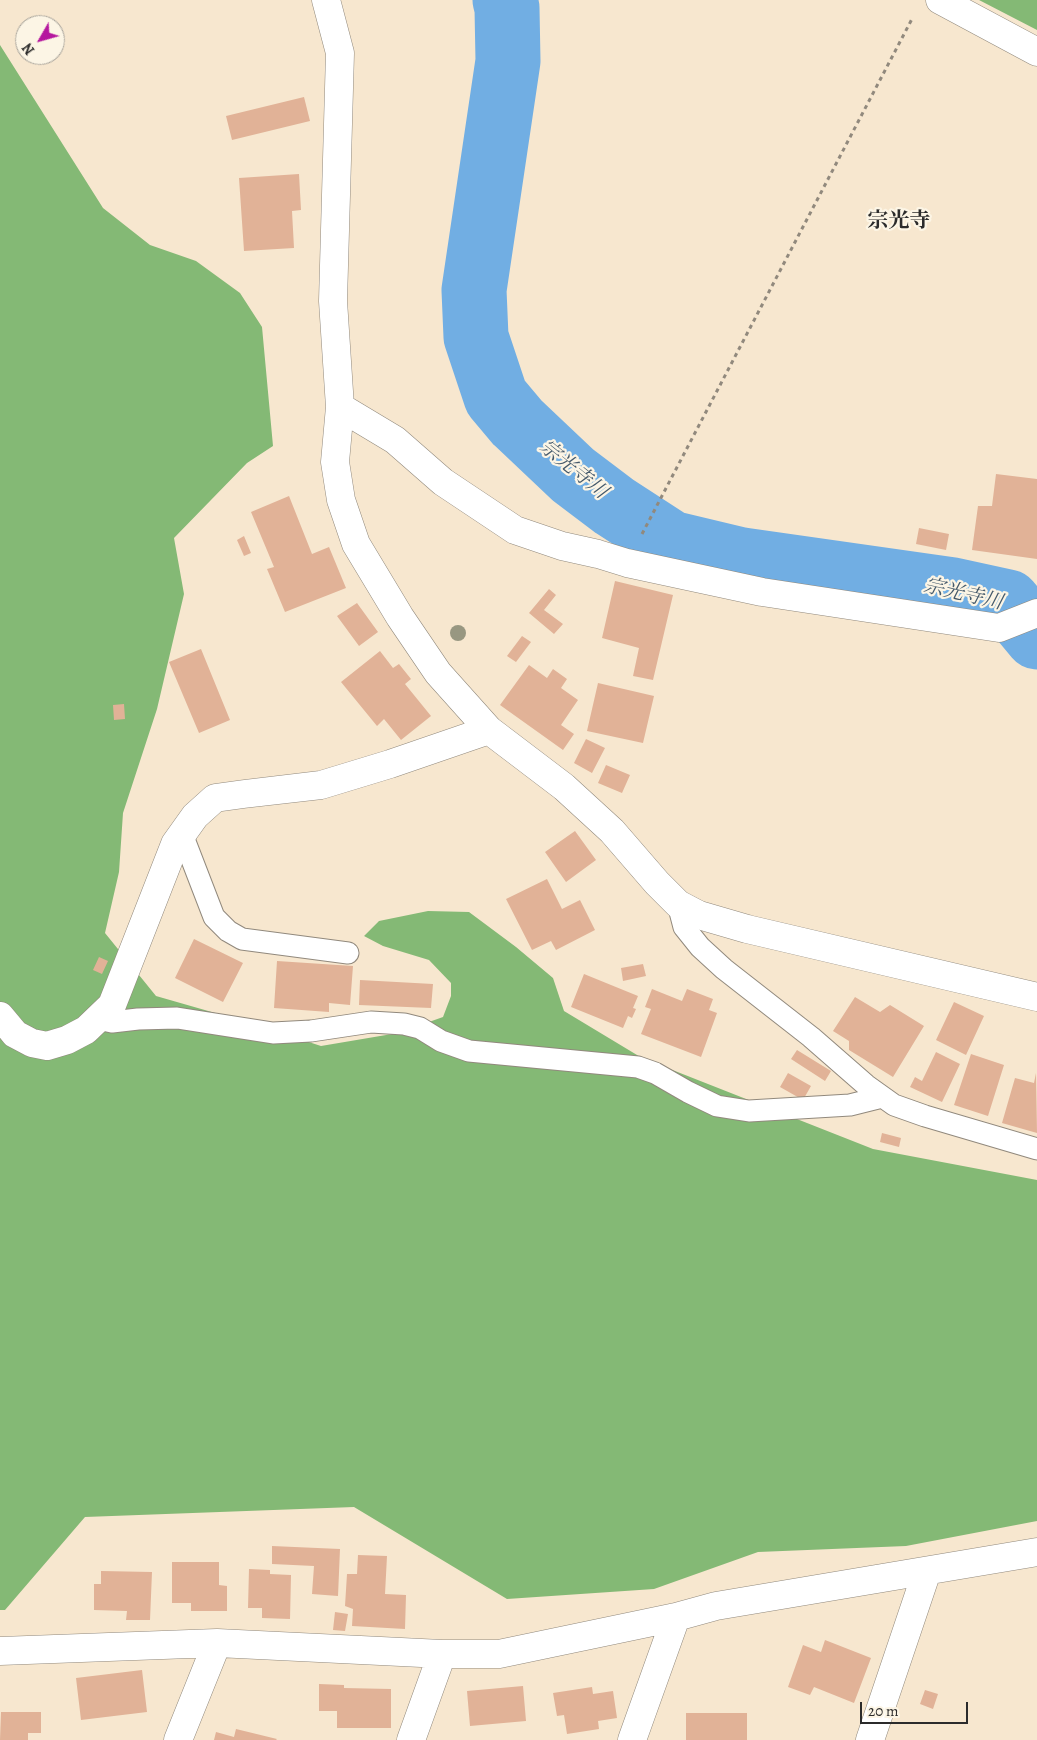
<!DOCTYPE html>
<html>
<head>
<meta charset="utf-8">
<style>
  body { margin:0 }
  #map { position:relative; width:1037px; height:1740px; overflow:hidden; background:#f7e7cf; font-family:Alegreya,serif }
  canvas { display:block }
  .north { position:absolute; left:15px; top:15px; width:50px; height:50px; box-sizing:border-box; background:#fcf5e5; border:1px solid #a8a49b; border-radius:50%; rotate:232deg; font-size:14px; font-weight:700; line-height:20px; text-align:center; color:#2b2b2b }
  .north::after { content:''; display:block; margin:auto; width:18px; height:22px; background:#b5179e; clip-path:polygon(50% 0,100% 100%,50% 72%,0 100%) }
  .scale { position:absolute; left:860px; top:1702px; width:108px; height:22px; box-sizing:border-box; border:2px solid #2b2b2b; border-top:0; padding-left:6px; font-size:15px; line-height:18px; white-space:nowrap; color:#2b2b2b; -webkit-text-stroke:4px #fcf5e5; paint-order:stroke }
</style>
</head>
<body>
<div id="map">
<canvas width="1037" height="1740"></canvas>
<div class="north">N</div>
<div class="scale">20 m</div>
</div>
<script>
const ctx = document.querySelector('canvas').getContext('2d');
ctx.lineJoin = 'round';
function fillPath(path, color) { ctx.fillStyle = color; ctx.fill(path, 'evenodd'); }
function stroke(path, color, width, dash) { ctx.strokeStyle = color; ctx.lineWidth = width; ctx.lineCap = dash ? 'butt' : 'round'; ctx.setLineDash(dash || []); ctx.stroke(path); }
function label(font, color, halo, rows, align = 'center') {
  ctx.font = font + ' Alegreya,"Noto Serif JP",serif'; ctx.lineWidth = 4.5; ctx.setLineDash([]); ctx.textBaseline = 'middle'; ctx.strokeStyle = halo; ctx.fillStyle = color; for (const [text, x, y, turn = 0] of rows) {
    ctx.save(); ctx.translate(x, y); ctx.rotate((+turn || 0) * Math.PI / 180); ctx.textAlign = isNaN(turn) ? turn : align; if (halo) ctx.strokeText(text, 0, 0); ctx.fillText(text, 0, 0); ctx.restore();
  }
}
fillPath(new Path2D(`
  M 979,0 L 1037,0 L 1037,30 Z
  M 0,45 L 103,208 L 150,245 L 196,261 L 240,293 L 262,327 L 273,446 L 247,463 L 174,538 L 184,594 L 157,709 L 123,813 L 119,872 L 105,933 L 156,996 L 250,1023 L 321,1046 L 398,1033 L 443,1017 L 451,996 L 451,983 L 429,960 L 383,946 L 364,936 L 379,921 L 428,911 L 469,912 L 516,947 L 553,978 L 564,1011 L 642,1058 L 873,1149 L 1037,1180 L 1037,1521 L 906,1546 L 758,1552 L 654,1589 L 507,1599 L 354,1507 L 85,1517 L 5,1610 L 0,1610 Z`), '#84b975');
stroke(new Path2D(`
  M 505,0 L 507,8 L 508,61 L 474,290 L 476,337 L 496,397 L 517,422 L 573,475 L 614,506 L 671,543 L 742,560 L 953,590 L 1008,602 L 1037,637`), '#71aee3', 65);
fillPath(new Path2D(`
  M 304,97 L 310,121 L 232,140 L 226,116 Z
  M 299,174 L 301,210 L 292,211 L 294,248 L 244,251 L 239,178 Z
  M 996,474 L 1037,479 L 1037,559 L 972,550 L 978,506 L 992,506 Z
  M 289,496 L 312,554 L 329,547 L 346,588 L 285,612 L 267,569 L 274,567 L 251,512 Z
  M 919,528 L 949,534 L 946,550 L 916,544 Z
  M 244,536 L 251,553 L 244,556 L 237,540 Z
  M 615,581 L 673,595 L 653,680 L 633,676 L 639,648 L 602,638 Z
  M 549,589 L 556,595 L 544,610 L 563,624 L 554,634 L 529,613 Z
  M 357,603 L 378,632 L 359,646 L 337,616 Z
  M 522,636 L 531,642 L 516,662 L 507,656 Z
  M 201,649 L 230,720 L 199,733 L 169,662 Z
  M 380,651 L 393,668 L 399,664 L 411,679 L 405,684 L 431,716 L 401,740 L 384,719 L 377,726 L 341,682 Z
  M 529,665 L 547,678 L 553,669 L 567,679 L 561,688 L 578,700 L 561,725 L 574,734 L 563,750 L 500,705 Z
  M 598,683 L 654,696 L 643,743 L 587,731 Z
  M 124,704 L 125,719 L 114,720 L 113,705 Z
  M 586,739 L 605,748 L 592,773 L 574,763 Z
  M 606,765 L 630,775 L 622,793 L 598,783 Z
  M 575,831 L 596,860 L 566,882 L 545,852 Z
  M 547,879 L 562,909 L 580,900 L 595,930 L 556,950 L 551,941 L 532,950 L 506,899 Z
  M 194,939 L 243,963 L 223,1002 L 175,978 Z
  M 99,957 L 108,961 L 102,974 L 93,970 Z
  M 277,961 L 353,966 L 350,1005 L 329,1003 L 329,1012 L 274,1008 Z
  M 643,964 L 646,976 L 623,981 L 621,968 Z
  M 584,974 L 638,996 L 633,1008 L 636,1009 L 632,1018 L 628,1016 L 623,1028 L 571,1007 Z
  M 360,980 L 433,984 L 431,1008 L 359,1005 Z
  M 652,989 L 682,1001 L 687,989 L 713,999 L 709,1010 L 717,1013 L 701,1057 L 641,1034 L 651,1009 L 645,1007 Z
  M 855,997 L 880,1012 L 890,1005 L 924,1026 L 893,1077 L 849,1050 L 849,1041 L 833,1031 Z
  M 954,1002 L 984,1016 L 966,1055 L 936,1040 Z
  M 797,1050 L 831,1071 L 825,1081 L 791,1059 Z
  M 936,1052 L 960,1064 L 942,1102 L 910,1087 L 915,1077 L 922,1081 Z
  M 971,1054 L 1004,1065 L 988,1116 L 954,1105 Z
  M 788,1073 L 811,1086 L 803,1100 L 780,1087 Z
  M 1036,1073 L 1037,1133 L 1002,1123 L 1015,1078 L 1034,1083 Z
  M 882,1133 L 901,1138 L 899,1147 L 880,1142 Z
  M 272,1546 L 340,1549 L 338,1596 L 312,1594 L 314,1566 L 272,1564 Z
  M 358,1555 L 387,1556 L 385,1594 L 406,1595 L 405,1629 L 352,1626 L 353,1609 L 345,1606 L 347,1574 L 357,1574 Z
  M 172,1562 L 219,1562 L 219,1585 L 227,1586 L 227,1611 L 191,1611 L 191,1603 L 172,1603 Z
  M 249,1569 L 270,1570 L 270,1574 L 291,1575 L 290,1619 L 262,1618 L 262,1608 L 248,1608 Z
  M 101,1571 L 152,1572 L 150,1620 L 126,1620 L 127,1611 L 94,1610 L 94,1584 L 101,1584 Z
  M 335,1612 L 348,1614 L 345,1631 L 333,1630 Z
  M 825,1640 L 871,1658 L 854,1703 L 814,1687 L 810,1695 L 788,1687 L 803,1645 L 821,1652 Z
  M 142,1670 L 147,1712 L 81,1720 L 76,1678 Z
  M 319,1684 L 344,1685 L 344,1688 L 391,1689 L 391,1728 L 337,1728 L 337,1711 L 319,1711 Z
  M 523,1686 L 526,1721 L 470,1726 L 467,1691 Z
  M 592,1687 L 593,1694 L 613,1691 L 617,1718 L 598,1721 L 599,1729 L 567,1734 L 564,1715 L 557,1716 L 553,1693 Z
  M 925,1690 L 938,1694 L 933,1709 L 920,1704 Z
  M 1,1712 L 41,1712 L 41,1733 L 28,1733 L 28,1740 L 0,1740 Z
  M 686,1713 L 747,1713 L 747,1740 L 686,1740 Z
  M 236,1729 L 277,1739 L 276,1740 L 214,1740 L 216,1732 L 234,1737 Z`), '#e1b297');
const service = new Path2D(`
  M 182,834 L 214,917 L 228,931 L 242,939 L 348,953
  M 678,904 L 684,927 L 700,947 L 724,969 L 811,1037 L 866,1085 L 894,1105 L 925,1116 L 1037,1149
  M 98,1019 L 112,1022 L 138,1019 L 177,1018 L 273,1033 L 311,1031 L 371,1022 L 404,1024 L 420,1028 L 441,1041 L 469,1051 L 638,1067 L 655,1073 L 688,1092 L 717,1106 L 749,1111 L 850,1105 L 882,1097`);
const minor = new Path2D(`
  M 326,0 L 340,53 L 333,301 L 340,407 L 335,462 L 341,500 L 356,544 L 400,617 L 438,673 L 489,730 L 564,787 L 612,831 L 657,883 L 678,904 L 699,915 L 747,929 L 1037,997
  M 940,0 L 1037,52
  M 340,407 L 395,440 L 443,482 L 515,530 L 562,546 L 598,554 L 627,563 L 762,592 L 999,628 L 1037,613
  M 0,1016 L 15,1034 L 32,1043 L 47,1046 L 67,1040 L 86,1030 L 112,1005 L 175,844 L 195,816 L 215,798 L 244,794 L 321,785 L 390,764 L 489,730
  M 0,1651 L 217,1643 L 442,1654 L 499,1654 L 676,1617 L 716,1606 L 1037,1552
  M 178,1740 L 217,1643
  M 411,1740 L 442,1654
  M 632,1740 L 676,1617
  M 870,1740 L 927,1571`);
stroke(service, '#91897d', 23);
stroke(minor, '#91897d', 29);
stroke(new Path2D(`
  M 642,534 L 913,17`), '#91897d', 3, [4, 4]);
stroke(service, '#fff', 21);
stroke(minor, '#fff', 28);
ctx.fillStyle = '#989781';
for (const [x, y] of [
  [458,633]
]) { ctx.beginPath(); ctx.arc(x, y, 8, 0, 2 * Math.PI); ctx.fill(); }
label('italic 20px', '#44596b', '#fcf5e5', [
  ["宗光寺川",573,470,39],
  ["宗光寺川",963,595,13]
]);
label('bold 21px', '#2b2b2b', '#fcf5e5', [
  ["宗光寺",899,222]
]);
</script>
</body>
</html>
